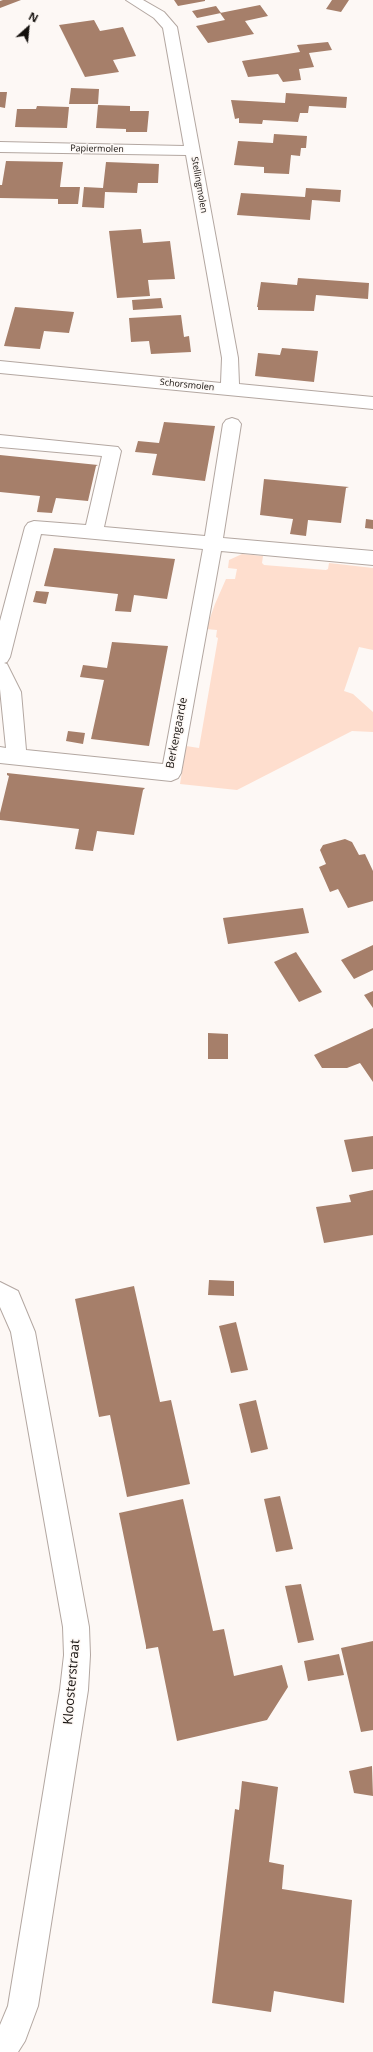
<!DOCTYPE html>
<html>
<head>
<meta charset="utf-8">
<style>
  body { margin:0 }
  #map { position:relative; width:373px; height:2052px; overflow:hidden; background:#fdf8f5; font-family:"Open Sans",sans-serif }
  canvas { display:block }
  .north { position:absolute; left:8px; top:8px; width:40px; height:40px; -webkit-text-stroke:3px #fdf8f5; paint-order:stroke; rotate:27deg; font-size:11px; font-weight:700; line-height:16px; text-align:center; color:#14100d }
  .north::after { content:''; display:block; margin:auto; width:14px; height:18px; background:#14100d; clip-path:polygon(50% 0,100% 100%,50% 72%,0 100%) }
</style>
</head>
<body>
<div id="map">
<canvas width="373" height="2052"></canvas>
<div class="north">N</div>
</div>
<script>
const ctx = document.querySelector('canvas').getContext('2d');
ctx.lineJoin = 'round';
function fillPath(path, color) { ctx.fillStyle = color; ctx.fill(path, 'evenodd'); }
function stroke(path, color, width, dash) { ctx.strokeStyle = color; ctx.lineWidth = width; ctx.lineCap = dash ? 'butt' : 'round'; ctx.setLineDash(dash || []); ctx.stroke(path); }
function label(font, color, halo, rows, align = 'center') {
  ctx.font = font + ' "Open Sans",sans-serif'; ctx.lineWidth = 3; ctx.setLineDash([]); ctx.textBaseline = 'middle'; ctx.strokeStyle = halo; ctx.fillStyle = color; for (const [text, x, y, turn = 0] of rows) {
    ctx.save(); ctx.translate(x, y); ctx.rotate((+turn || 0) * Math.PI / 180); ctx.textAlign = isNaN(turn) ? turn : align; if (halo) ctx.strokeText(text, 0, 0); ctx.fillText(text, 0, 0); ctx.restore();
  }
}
fillPath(new Path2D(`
  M 242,554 L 263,556 L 262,563 L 264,565 L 326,570 L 328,569 L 329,563 L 373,568 L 373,650 L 359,647 L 344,691 L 353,694 L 373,712 L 373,732 L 352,731 L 237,790 L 180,784 L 186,746 L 199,748 L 218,638 L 216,637 L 217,630 L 206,629 L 215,604 L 226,579 L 235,579 L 237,569 L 228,568 L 229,560 Z`), '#fedece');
fillPath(new Path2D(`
  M 3,0 L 21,0 L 0,8 L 0,1 Z
  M 174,0 L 205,0 L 205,1 L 178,6 Z
  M 332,0 L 349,0 L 341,12 L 326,9 Z
  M 260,5 L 268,16 L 245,21 L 254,34 L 208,43 L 196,26 L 225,20 L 220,13 Z
  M 216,6 L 221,13 L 197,18 L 192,11 Z
  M 94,20 L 100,31 L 123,27 L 136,56 L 113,60 L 119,72 L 85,77 L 59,25 Z
  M 328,42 L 332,50 L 309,53 L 314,67 L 299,69 L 301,80 L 283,82 L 278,74 L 248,77 L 242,61 L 300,52 L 297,45 Z
  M 71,88 L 99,89 L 98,104 L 69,104 Z
  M 0,92 L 7,92 L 5,108 L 0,107 Z
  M 286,93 L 347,97 L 346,108 L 309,106 L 308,113 L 300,113 L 298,122 L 263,120 L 262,124 L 239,123 L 239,118 L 235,119 L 231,100 L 285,103 Z
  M 98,105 L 130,106 L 130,111 L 149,111 L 147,132 L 126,132 L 126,129 L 96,128 Z
  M 37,106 L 69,107 L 67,128 L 15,127 L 17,109 L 36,109 Z
  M 274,134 L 307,136 L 306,148 L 301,148 L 300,156 L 291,155 L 289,174 L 264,173 L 264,167 L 234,165 L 238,141 L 273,143 Z
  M 6,161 L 63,162 L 60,187 L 80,187 L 78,204 L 58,204 L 58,199 L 0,198 L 0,185 L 2,185 Z
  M 106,162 L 159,164 L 158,183 L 138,183 L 137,193 L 105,192 L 104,208 L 82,207 L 84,187 L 103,188 Z
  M 306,188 L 341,190 L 340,202 L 312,200 L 310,220 L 237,215 L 241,193 L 305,197 Z
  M 141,229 L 143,243 L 170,241 L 175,279 L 148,280 L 150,296 L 117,298 L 109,231 Z
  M 298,278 L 369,283 L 368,299 L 316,295 L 314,311 L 258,310 L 258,307 L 257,307 L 261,282 L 297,285 Z
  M 161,298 L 163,308 L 133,310 L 132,300 Z
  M 15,307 L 74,312 L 69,333 L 44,331 L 40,349 L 4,346 Z
  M 181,315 L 184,337 L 189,336 L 191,352 L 151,354 L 149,341 L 131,342 L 129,318 Z
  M 282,348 L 318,351 L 314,382 L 255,376 L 258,353 L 280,355 Z
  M 164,422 L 215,426 L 205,481 L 152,475 L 157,454 L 135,452 L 138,441 L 159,443 Z
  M 0,455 L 98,465 L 96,466 L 88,501 L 56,498 L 52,513 L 37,512 L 40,496 L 0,492 Z
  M 264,479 L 349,487 L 346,488 L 341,523 L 308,520 L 306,536 L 290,534 L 293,519 L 260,515 Z
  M 366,519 L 373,520 L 373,529 L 365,528 Z
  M 54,548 L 175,559 L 167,599 L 134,595 L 131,612 L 115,611 L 118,594 L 44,586 Z
  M 36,591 L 49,592 L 46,604 L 33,602 Z
  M 112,642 L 168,646 L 149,746 L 91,739 L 104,680 L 80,677 L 83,665 L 107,668 Z
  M 68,731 L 85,733 L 83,744 L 66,741 Z
  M 7,773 L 145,788 L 143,790 L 134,835 L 97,831 L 93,851 L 75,849 L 79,829 L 0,820 L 0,813 L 9,776 L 7,775 Z
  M 345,839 L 352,842 L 359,855 L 365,854 L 373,871 L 373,901 L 348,908 L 338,889 L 330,892 L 319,867 L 326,864 L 320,850 L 323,845 Z
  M 303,908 L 309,933 L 228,944 L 223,918 Z
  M 373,945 L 373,970 L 354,979 L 341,960 Z
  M 296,952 L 322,992 L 299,1002 L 274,962 Z
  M 373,991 L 373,1008 L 364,995 Z
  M 373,1028 L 373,1082 L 360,1063 L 347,1068 L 322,1068 L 314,1055 Z
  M 208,1033 L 228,1034 L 228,1059 L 208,1059 Z
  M 373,1136 L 373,1169 L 352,1172 L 344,1140 Z
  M 373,1190 L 373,1235 L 324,1243 L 316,1207 L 351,1202 L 349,1195 Z
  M 209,1280 L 234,1281 L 234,1296 L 208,1295 Z
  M 134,1286 L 160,1402 L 171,1400 L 190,1484 L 127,1497 L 110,1415 L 99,1417 L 75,1299 Z
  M 236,1322 L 248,1370 L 231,1373 L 219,1326 Z
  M 256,1400 L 268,1449 L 251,1453 L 239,1404 Z
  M 280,1496 L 293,1549 L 276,1552 L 264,1499 Z
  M 183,1499 L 213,1631 L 224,1629 L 234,1676 L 282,1665 L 288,1687 L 267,1720 L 177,1741 L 158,1647 L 146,1649 L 146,1646 L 119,1513 Z
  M 301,1584 L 314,1640 L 298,1643 L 285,1586 Z
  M 373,1641 L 373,1730 L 361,1732 L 341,1648 Z
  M 339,1654 L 344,1675 L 308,1681 L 304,1661 Z
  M 372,1766 L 373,1796 L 354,1793 L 349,1771 Z
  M 242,1781 L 278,1787 L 269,1862 L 284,1865 L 282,1889 L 352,1900 L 344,2003 L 274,1991 L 271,2012 L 212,2003 L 235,1809 L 239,1810 Z`), '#a67f6a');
const minor = new Path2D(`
  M 126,0 L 143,0 L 164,12 L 177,27 L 238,358 L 239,384 L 373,397 L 373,409 L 0,373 L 0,361 L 221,383 L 222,358 L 186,155 L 0,152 L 0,142 L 184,146 L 163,28 L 154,18 Z
  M 232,418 L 238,420 L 241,424 L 223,538 L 373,551 L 373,565 L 221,551 L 181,773 L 178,778 L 171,781 L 0,763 L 0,747 L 6,748 L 0,689 L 0,621 L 25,527 L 28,523 L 34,521 L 86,525 L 102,456 L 0,447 L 0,435 L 118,447 L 121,451 L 104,527 L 205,536 L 223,424 L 226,420 ZM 41,534 L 203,549 L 163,764 L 26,750 L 21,692 L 7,664 L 4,663 L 7,662 L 10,657 Z
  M 0,1282 L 18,1291 L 35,1332 L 89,1627 L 90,1655 L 88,1690 L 38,2006 L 25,2041 L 18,2052 L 0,2052 L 0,2025 L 8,2006 L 60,1690 L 64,1655 L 63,1627 L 11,1332 L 0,1307 Z`);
stroke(minor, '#b3a7a1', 2);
fillPath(minor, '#fff');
label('9px', '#14100d', '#fdf8f5', [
  ["Papiermolen",97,149,1],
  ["Stellingmolen",199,185,80],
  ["Schorsmolen",187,385,6]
]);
label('11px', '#14100d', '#fdf8f5', [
  ["Berkengaarde",177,733,-79]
]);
label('13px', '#14100d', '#fdf8f5', [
  ["Kloosterstraat",72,1682,-85]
]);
</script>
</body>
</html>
